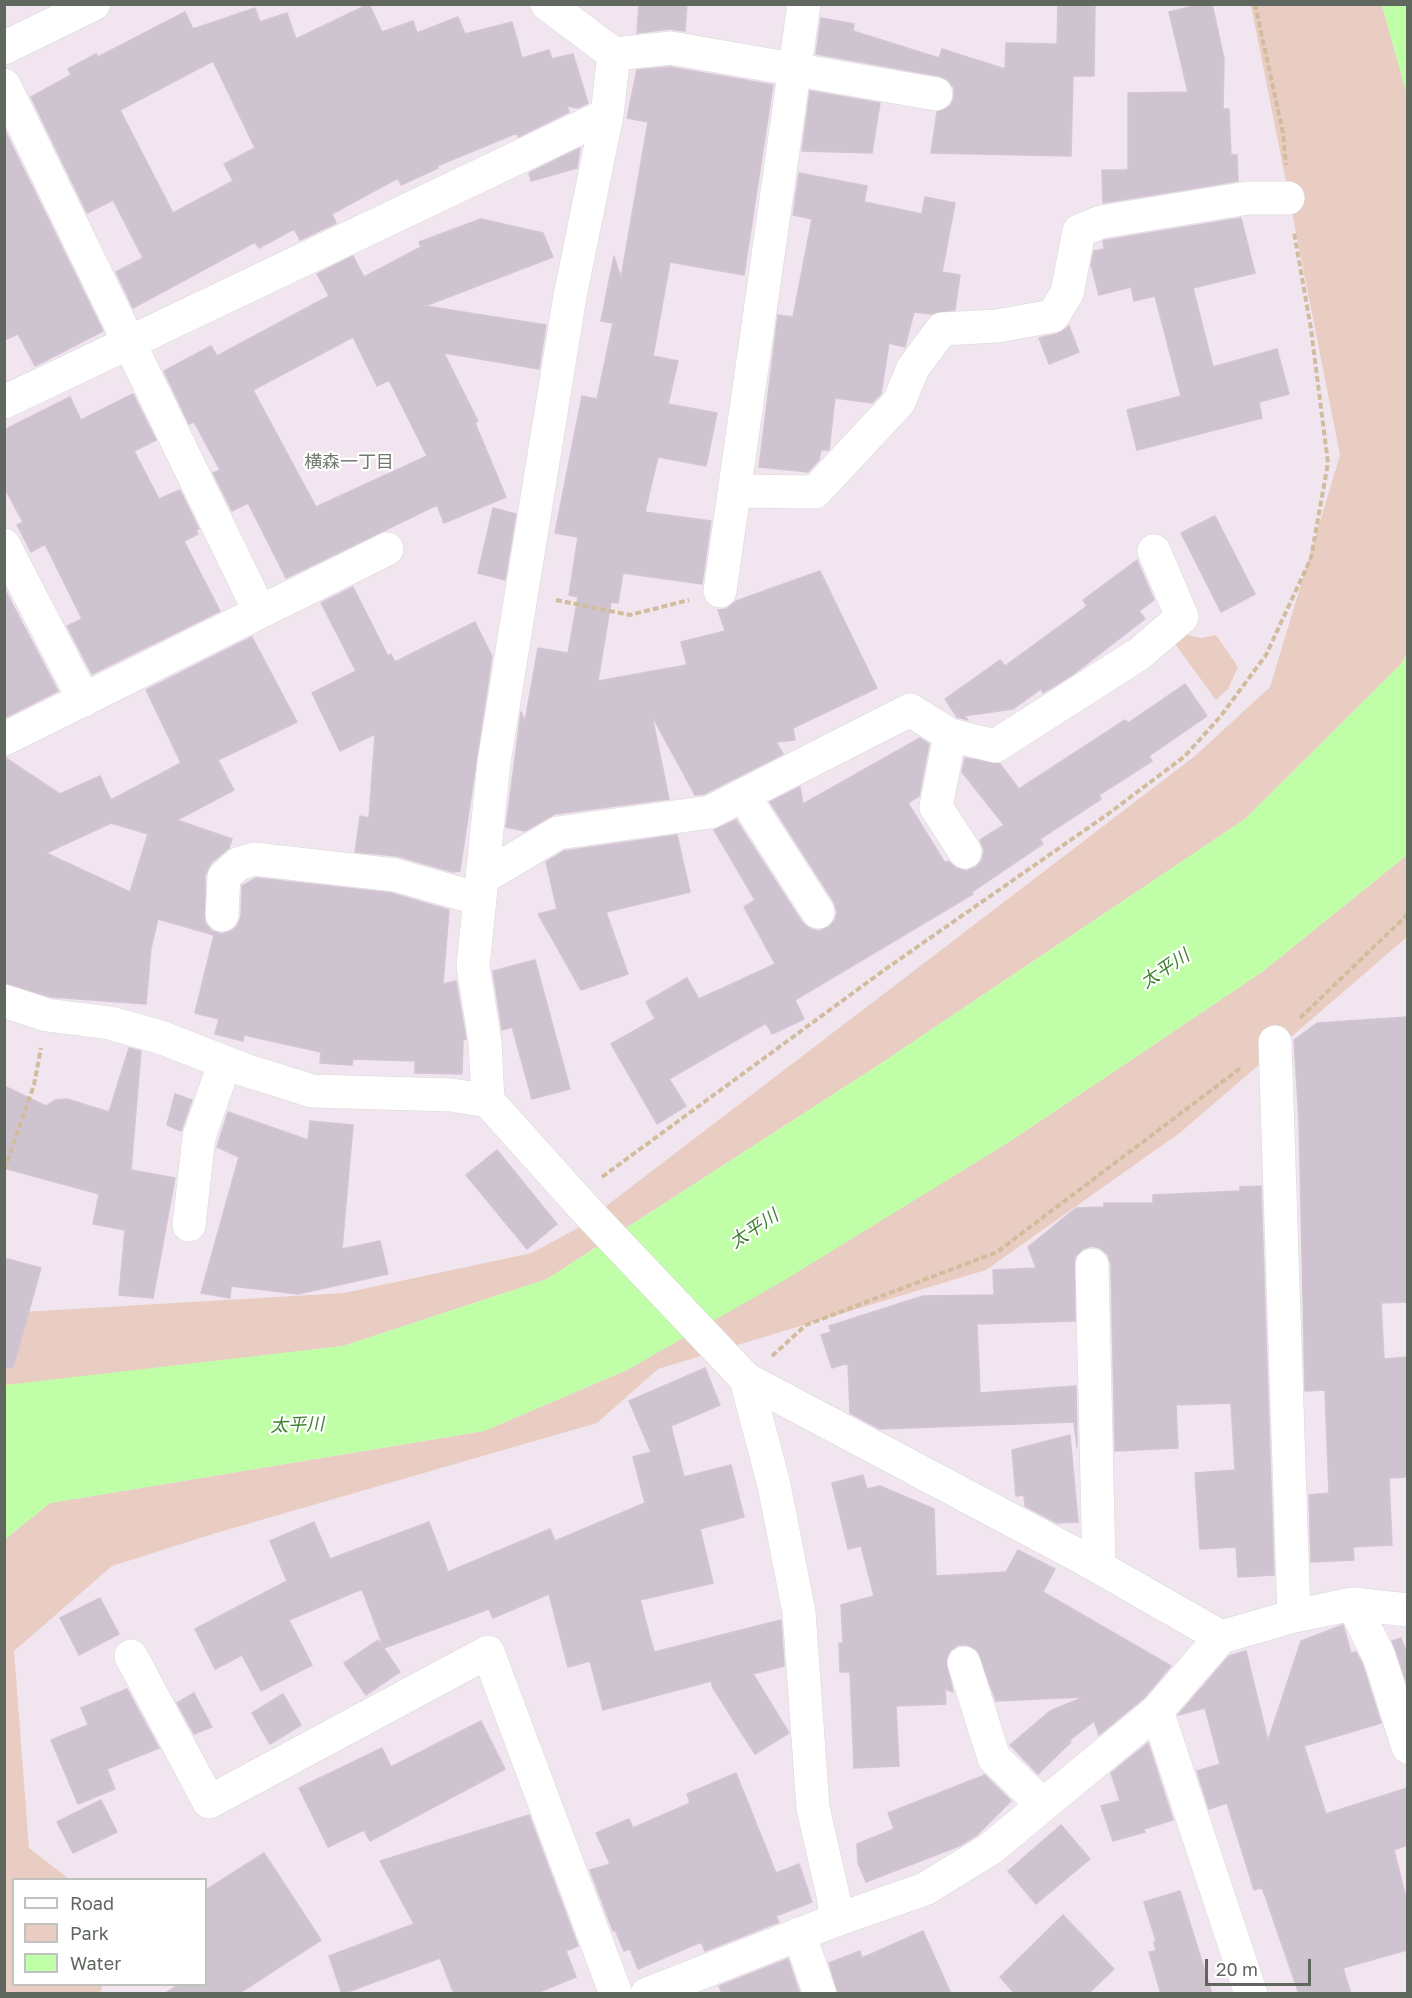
<!DOCTYPE html>
<html>
<head>
<meta charset="utf-8">
<style>
  body { margin:0 }
  #map { position:relative; width:1412px; height:1998px; overflow:hidden; background:#f1e6f0; font-family:"Golos Text",sans-serif }
  canvas { display:block }
  .frame { position:absolute; inset:0; border:6px solid #5f675e; pointer-events:none }
  .legend { position:absolute; left:12px; top:1878px; width:195px; height:108px; box-sizing:border-box; background:#fff; border:2px solid #bfc2bf; margin:0; padding:8px 10px; list-style:none; font-size:18px; color:#5f675e }
  .legend li { display:flex; align-items:center; gap:12px; height:30px }
  .legend b { width:30px; border:2px solid #bfc2bf }
  .scale { position:absolute; left:1205px; top:1959px; width:106px; height:27px; box-sizing:border-box; border:3px solid #5f675e; border-top:0; padding-left:8px; font-size:18px; line-height:21px; white-space:nowrap; color:#5f675e; -webkit-text-stroke:4px #fff; paint-order:stroke }
</style>
</head>
<body>
<div id="map">
<canvas width="1412" height="1998"></canvas>
<div class="frame"></div>
<ul class="legend">
<li><b style="height:8px;background:#fff"></b>Road</li>
<li><b style="height:16px;background:#e9cdc2"></b>Park</li>
<li><b style="height:16px;background:#c0ffa8"></b>Water</li>
</ul>
<div class="scale">20 m</div>
</div>
<script>
const ctx = document.querySelector('canvas').getContext('2d');
ctx.lineJoin = 'round';
function fillPath(path, color) { ctx.fillStyle = color; ctx.fill(path, 'evenodd'); }
function stroke(path, color, width, dash) { ctx.strokeStyle = color; ctx.lineWidth = width; ctx.lineCap = dash ? 'butt' : 'round'; ctx.setLineDash(dash || []); ctx.stroke(path); }
function label(font, color, halo, rows, align = 'center') {
  ctx.font = font + ' "Golos Text","Noto Sans JP",sans-serif'; ctx.lineWidth = 4.5; ctx.setLineDash([]); ctx.textBaseline = 'middle'; ctx.strokeStyle = halo; ctx.fillStyle = color; for (const [text, x, y, turn = 0] of rows) {
    ctx.save(); ctx.translate(x, y); ctx.rotate((+turn || 0) * Math.PI / 180); ctx.textAlign = isNaN(turn) ? turn : align; if (halo) ctx.strokeText(text, 0, 0); ctx.fillText(text, 0, 0); ctx.restore();
  }
}
fillPath(new Path2D(`
  M 1251,5 L 1382,5 L 1408,96 L 1408,653 L 1401,664 L 1245,819 L 877,1066 L 547,1279 L 343,1346 L 5,1386 L 5,1313 L 344,1293 L 532,1253 L 576,1229 L 1195,756 L 1270,687 L 1340,455 Z
  M 1184,634 L 1201,638 L 1216,635 L 1238,667 L 1228,689 L 1216,700 L 1175,644 Z
  M 1407,855 L 1407,937 L 1181,1132 L 986,1270 L 658,1369 L 597,1423 L 216,1533 L 112,1566 L 14,1651 L 29,1848 L 69,1879 L 14,1880 L 14,1984 L 103,1985 L 100,1993 L 5,1994 L 5,1539 L 50,1503 L 484,1431 L 627,1370 L 771,1287 L 1009,1142 L 1262,972 Z`), '#e9cdc2');
fillPath(new Path2D(`
  M 1382,5 L 1407,5 L 1407,96 Z
  M 1407,653 L 1407,855 L 1262,972 L 1009,1142 L 783,1281 L 627,1370 L 484,1431 L 50,1503 L 5,1539 L 5,1385 L 343,1346 L 547,1279 L 877,1066 L 1245,819 L 1401,664 Z`), '#c0ffa8');
const building = new Path2D(`
  M 369,4 L 382,32 L 413,21 L 417,33 L 458,17 L 465,34 L 512,22 L 522,58 L 549,50 L 552,59 L 573,54 L 588,103 L 578,108 L 567,106 L 569,112 L 518,137 L 517,133 L 437,166 L 438,168 L 401,185 L 398,178 L 332,214 L 336,223 L 300,240 L 294,229 L 259,248 L 255,242 L 133,308 L 116,272 L 143,258 L 113,200 L 87,213 L 31,97 L 71,75 L 68,69 L 96,54 L 98,57 L 185,12 L 193,29 L 255,8 L 260,22 L 287,13 L 296,39 ZM 213,61 L 255,148 L 224,164 L 233,181 L 173,213 L 120,110 Z
  M 639,4 L 687,4 L 685,31 L 669,29 L 637,33 Z
  M 1058,4 L 1095,4 L 1094,76 L 1073,76 L 1071,156 L 931,153 L 937,112 L 950,106 L 954,98 L 954,88 L 948,80 L 939,76 L 816,54 L 821,18 L 854,24 L 853,31 L 939,58 L 942,49 L 1005,69 L 1006,43 L 1057,44 Z
  M 1201,4 L 1212,4 L 1224,59 L 1223,109 L 1229,109 L 1231,155 L 1237,155 L 1238,181 L 1103,203 L 1102,170 L 1128,170 L 1128,93 L 1188,92 L 1169,12 Z
  M 670,67 L 773,85 L 744,275 L 670,262 L 653,356 L 678,361 L 668,404 L 717,413 L 706,466 L 658,457 L 645,512 L 711,521 L 702,584 L 623,573 L 618,603 L 611,602 L 598,681 L 687,665 L 681,642 L 725,631 L 718,610 L 726,609 L 736,601 L 820,571 L 877,688 L 793,728 L 795,740 L 776,742 L 783,754 L 704,794 L 695,795 L 652,716 L 669,799 L 555,814 L 525,831 L 506,827 L 521,712 L 525,721 L 538,648 L 568,653 L 578,597 L 569,595 L 578,537 L 555,533 L 582,396 L 597,399 L 613,323 L 601,321 L 614,256 L 621,278 L 648,122 L 627,118 L 637,70 Z
  M 810,91 L 880,103 L 872,153 L 802,151 Z
  M 4,129 L 103,331 L 35,366 L 18,334 L 4,340 Z
  M 580,148 L 577,168 L 531,181 L 529,173 Z
  M 799,173 L 867,186 L 864,202 L 922,214 L 925,197 L 955,203 L 942,272 L 960,275 L 955,310 L 931,314 L 914,312 L 905,347 L 889,343 L 881,394 L 872,403 L 835,398 L 829,450 L 821,450 L 819,460 L 808,472 L 759,467 L 778,315 L 793,317 L 812,219 L 793,215 Z
  M 1241,218 L 1255,273 L 1193,288 L 1213,367 L 1277,349 L 1289,394 L 1259,402 L 1262,418 L 1137,450 L 1127,410 L 1181,396 L 1155,296 L 1134,301 L 1131,287 L 1099,295 L 1091,265 L 1094,251 L 1104,249 L 1103,241 L 1106,240 Z
  M 481,219 L 543,233 L 553,257 L 425,306 L 546,325 L 539,369 L 444,353 L 478,421 L 475,423 L 506,497 L 444,523 L 437,505 L 286,578 L 248,503 L 232,511 L 213,473 L 220,470 L 194,422 L 189,424 L 164,371 L 211,346 L 217,356 L 329,296 L 317,274 L 353,256 L 364,277 L 421,247 L 419,242 ZM 353,337 L 377,386 L 389,380 L 427,456 L 316,507 L 253,390 Z
  M 1069,326 L 1079,352 L 1049,364 L 1039,338 L 1057,334 Z
  M 133,394 L 156,440 L 134,451 L 159,499 L 180,490 L 199,529 L 196,530 L 198,534 L 184,541 L 220,611 L 92,674 L 67,626 L 82,619 L 45,544 L 31,552 L 17,525 L 23,522 L 4,487 L 4,430 L 70,397 L 81,420 Z
  M 493,508 L 516,514 L 505,580 L 478,573 Z
  M 1215,516 L 1255,594 L 1221,612 L 1181,533 Z
  M 1137,560 L 1154,600 L 1139,611 L 1145,619 L 1075,673 L 1043,693 L 1041,689 L 1013,709 L 964,716 L 968,720 L 957,717 L 945,699 L 1000,660 L 1005,666 L 1087,606 L 1083,600 Z
  M 353,587 L 388,656 L 391,654 L 395,662 L 475,622 L 492,656 L 460,871 L 453,872 L 397,856 L 355,852 L 360,816 L 369,818 L 375,734 L 340,751 L 312,693 L 356,671 L 321,603 Z
  M 4,588 L 58,691 L 4,718 Z
  M 252,637 L 297,722 L 218,760 L 234,790 L 177,820 L 232,839 L 229,848 L 211,863 L 205,875 L 205,923 L 212,931 L 222,934 L 231,931 L 237,926 L 241,917 L 242,886 L 256,878 L 391,893 L 449,910 L 443,984 L 456,981 L 466,1039 L 463,1040 L 462,1074 L 415,1073 L 415,1061 L 353,1059 L 352,1065 L 320,1063 L 321,1052 L 244,1035 L 243,1041 L 215,1034 L 219,1019 L 195,1013 L 214,935 L 158,919 L 151,948 L 146,1004 L 51,997 L 4,983 L 4,757 L 60,794 L 100,776 L 111,800 L 181,763 L 146,690 ZM 111,823 L 148,834 L 130,892 L 46,853 Z
  M 1185,684 L 1207,716 L 1149,756 L 1152,761 L 1099,795 L 1101,799 L 1040,839 L 1043,844 L 972,892 L 973,894 L 795,1000 L 804,1019 L 772,1034 L 766,1023 L 669,1079 L 686,1106 L 657,1124 L 611,1044 L 655,1019 L 646,1002 L 687,978 L 699,999 L 775,964 L 744,907 L 755,900 L 714,830 L 736,820 L 802,922 L 810,929 L 819,931 L 829,927 L 835,920 L 837,912 L 834,902 L 770,802 L 800,787 L 803,804 L 920,738 L 929,744 L 919,796 L 908,803 L 945,863 L 948,861 L 956,868 L 966,871 L 976,867 L 982,860 L 984,850 L 980,840 L 1004,825 L 962,772 L 965,758 L 1000,764 L 1019,789 L 1125,720 L 1128,723 Z
  M 677,835 L 690,892 L 606,912 L 628,974 L 581,990 L 538,914 L 557,909 L 546,862 L 564,851 Z
  M 535,960 L 570,1089 L 532,1099 L 512,1027 L 502,1030 L 493,971 Z
  M 1407,1017 L 1407,1302 L 1381,1303 L 1384,1359 L 1407,1357 L 1407,1477 L 1389,1478 L 1392,1545 L 1353,1547 L 1354,1560 L 1311,1562 L 1309,1495 L 1329,1493 L 1325,1390 L 1305,1391 L 1299,1121 L 1294,1040 L 1317,1023 Z
  M 129,1048 L 141,1051 L 131,1170 L 175,1178 L 153,1298 L 119,1295 L 125,1230 L 93,1224 L 99,1194 L 4,1168 L 4,1086 L 46,1106 L 55,1100 L 67,1099 L 109,1112 Z
  M 175,1094 L 192,1100 L 181,1131 L 167,1125 Z
  M 228,1112 L 308,1140 L 310,1121 L 353,1125 L 342,1249 L 380,1241 L 388,1274 L 298,1294 L 231,1286 L 230,1298 L 201,1293 L 239,1157 L 217,1147 Z
  M 497,1150 L 557,1224 L 527,1249 L 466,1175 Z
  M 1261,1186 L 1274,1575 L 1238,1577 L 1236,1547 L 1200,1549 L 1195,1473 L 1235,1470 L 1231,1403 L 1176,1405 L 1178,1448 L 1115,1451 L 1111,1265 L 1108,1255 L 1100,1248 L 1092,1246 L 1083,1249 L 1075,1257 L 1075,1321 L 977,1324 L 980,1393 L 1076,1386 L 1077,1447 L 1074,1422 L 880,1429 L 850,1413 L 848,1363 L 832,1368 L 821,1335 L 831,1332 L 829,1326 L 923,1296 L 994,1295 L 993,1270 L 1036,1268 L 1028,1247 L 1076,1208 L 1104,1207 L 1104,1203 L 1153,1203 L 1153,1195 L 1240,1191 L 1240,1187 Z
  M 4,1258 L 41,1268 L 13,1368 L 4,1367 Z
  M 705,1368 L 720,1405 L 671,1426 L 684,1477 L 731,1465 L 744,1517 L 700,1529 L 713,1583 L 640,1600 L 654,1652 L 781,1620 L 784,1666 L 753,1674 L 789,1733 L 755,1754 L 713,1688 L 711,1681 L 603,1710 L 590,1661 L 568,1667 L 549,1594 L 493,1618 L 489,1609 L 384,1648 L 362,1589 L 289,1620 L 312,1665 L 261,1691 L 242,1655 L 215,1669 L 195,1629 L 287,1581 L 270,1541 L 314,1522 L 330,1559 L 429,1522 L 448,1572 L 550,1529 L 555,1541 L 645,1503 L 633,1457 L 651,1452 L 629,1401 Z
  M 1070,1435 L 1078,1522 L 1057,1523 L 1025,1506 L 1024,1495 L 1016,1496 L 1012,1450 Z
  M 863,1475 L 867,1489 L 880,1486 L 934,1509 L 936,1576 L 1006,1572 L 1018,1550 L 1055,1569 L 1043,1592 L 1171,1666 L 1144,1698 L 1099,1735 L 1094,1721 L 1065,1744 L 1071,1742 L 1038,1774 L 1010,1745 L 1050,1711 L 1084,1697 L 996,1701 L 977,1650 L 967,1645 L 958,1645 L 950,1651 L 946,1660 L 953,1692 L 945,1689 L 946,1704 L 896,1706 L 899,1766 L 854,1768 L 850,1672 L 840,1672 L 839,1643 L 843,1643 L 841,1605 L 874,1596 L 861,1546 L 848,1549 L 832,1483 Z
  M 100,1598 L 119,1634 L 79,1655 L 60,1618 Z
  M 1343,1625 L 1351,1653 L 1356,1652 L 1362,1663 L 1381,1723 L 1304,1746 L 1326,1814 L 1407,1788 L 1407,1845 L 1394,1850 L 1407,1902 L 1407,1950 L 1343,1968 L 1351,1994 L 1299,1994 L 1262,1887 L 1254,1890 L 1227,1803 L 1209,1809 L 1197,1771 L 1220,1764 L 1205,1708 L 1178,1715 L 1229,1656 L 1246,1651 L 1268,1741 L 1301,1641 Z
  M 1401,1638 L 1407,1654 L 1407,1684 L 1392,1641 Z
  M 378,1640 L 400,1672 L 366,1695 L 344,1663 Z
  M 127,1689 L 159,1748 L 107,1769 L 115,1789 L 78,1804 L 51,1740 L 88,1725 L 81,1708 Z
  M 194,1693 L 212,1727 L 194,1734 L 177,1703 Z
  M 283,1694 L 301,1725 L 270,1744 L 252,1713 Z
  M 481,1721 L 505,1769 L 370,1841 L 364,1830 L 328,1847 L 299,1788 L 382,1748 L 391,1767 Z
  M 1148,1743 L 1173,1820 L 1144,1829 L 1145,1832 L 1113,1841 L 1101,1806 L 1120,1801 L 1111,1773 Z
  M 736,1773 L 776,1873 L 799,1864 L 812,1902 L 776,1916 L 779,1922 L 705,1951 L 701,1942 L 638,1969 L 630,1949 L 624,1951 L 615,1930 L 613,1931 L 590,1870 L 610,1864 L 596,1833 L 629,1819 L 633,1828 L 690,1803 L 687,1794 Z
  M 985,1775 L 1011,1801 L 977,1835 L 959,1846 L 866,1882 L 858,1863 L 857,1844 L 894,1829 L 888,1813 Z
  M 101,1800 L 117,1832 L 73,1853 L 57,1822 Z
  M 529,1815 L 578,1946 L 566,1951 L 576,1977 L 534,1994 L 454,1994 L 440,1958 L 342,1994 L 329,1956 L 414,1924 L 380,1861 Z
  M 1061,1825 L 1090,1859 L 1036,1904 L 1008,1871 Z
  M 264,1853 L 321,1940 L 238,1994 L 164,1994 L 179,1984 L 206,1984 L 206,1890 Z
  M 1180,1891 L 1212,1994 L 1161,1994 L 1149,1952 L 1156,1951 L 1154,1942 L 1156,1941 L 1144,1902 Z
  M 1063,1915 L 1114,1969 L 1088,1994 L 1015,1994 L 1000,1977 Z
  M 923,1931 L 951,1994 L 838,1994 L 829,1963 L 860,1951 L 862,1958 Z
  M 788,1959 L 800,1994 L 722,1994 L 719,1986 Z`);
fillPath(building, '#cec4cf');
stroke(building, '#d5c4d6', 1.5);
const street = new Path2D(`
  M 614,54 L 671,48 L 936,94
  M 4,85 L 260,612
  M 4,402 L 607,115
  M 736,491 L 815,492 L 899,402 L 913,368 L 942,329 L 997,326 L 1053,316 L 1067,293 L 1079,231 L 1101,222 L 1248,198 L 1288,198
  M 4,545 L 84,700
  M 720,591 L 804,4
  M 950,735 L 936,807 L 965,852
  M 4,739 L 387,549
  M 743,795 L 818,912
  M 482,878 L 558,833 L 710,812 L 910,710 L 950,735 L 995,746 L 1139,654 L 1182,617 L 1154,551
  M 222,915 L 224,877 L 238,864 L 254,859 L 395,875 L 479,899
  M 4,1001 L 47,1015 L 110,1023 L 160,1037 L 245,1070 L 312,1091 L 451,1095 L 488,1101 L 585,1209 L 746,1379 L 1083,1558 L 1221,1637 L 1294,1616 L 1353,1604 L 1408,1610
  M 1275,1042 L 1294,1616
  M 488,1101 L 485,1042 L 473,966 L 494,762 L 570,296 L 607,115 L 614,54 L 547,4
  M 189,1225 L 199,1137 L 225,1062
  M 1092,1265 L 1099,1567
  M 746,1379 L 774,1485 L 799,1612 L 813,1808 L 833,1895 L 836,1920
  M 1353,1604 L 1379,1656 L 1408,1747
  M 131,1656 L 209,1802 L 488,1652 L 616,1994
  M 964,1663 L 994,1758 L 1043,1805
  M 1157,1711 L 1251,1994
  M 799,1934 L 820,1994
  M 647,1994 L 836,1920 L 925,1889 L 990,1849 L 1157,1711 L 1221,1637`);
const secondary = new Path2D(`
  M 4,48 L 94,4`);
stroke(street, '#d4dad3', 34);
stroke(secondary, '#d1d9d0', 34);
stroke(new Path2D(`
  M 1255,4 L 1283,133 L 1286,165
  M 556,600 L 630,615 L 689,600
  M 1300,1018 L 1408,914
  M 4,1170 L 34,1085 L 41,1048
  M 602,1177 L 887,968 L 1108,814 L 1185,756 L 1220,717 L 1266,655 L 1311,558 L 1328,463 L 1311,329 L 1294,232
  M 772,1356 L 806,1325 L 997,1252 L 1242,1067`), '#d2bc9e', 4, [6, 3]);
stroke(street, '#fff', 33);
stroke(secondary, '#fff', 33);
label('18px', '#71796e', '#fff', [
  ["横森一丁目",349,462]
]);
label('italic 18px', '#3f802f', '#fff', [
  ["太平川",1165,969,-34],
  ["太平川",754,1229,-34],
  ["太平川",297,1425,-2]
]);
</script>
</body>
</html>
